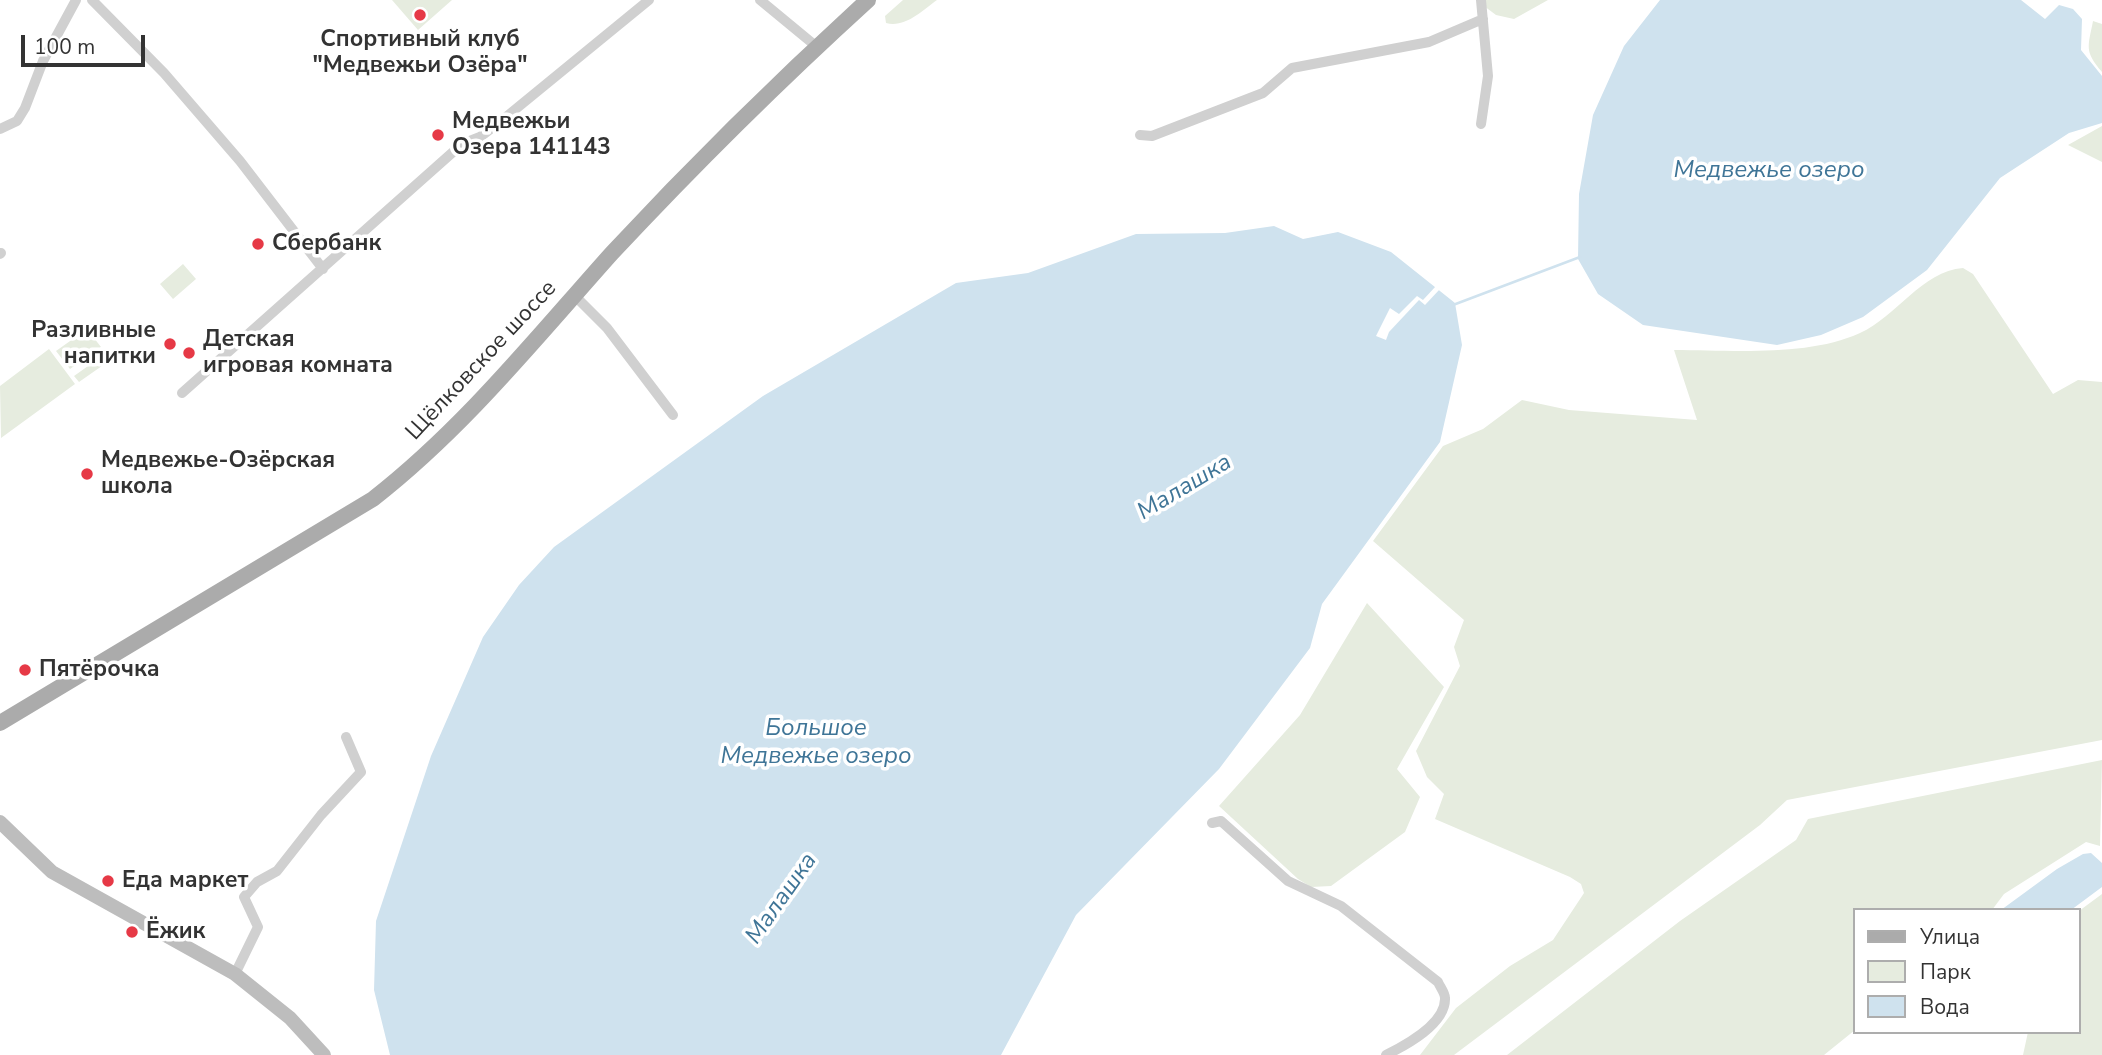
<!DOCTYPE html>
<html>
<head>
<meta charset="utf-8">
<style>
  body { margin:0 }
  #map { position:relative; width:2102px; height:1055px; overflow:hidden; background:#fff; font-family:"Nunito Sans",sans-serif }
  canvas { display:block }
  .legend { position:absolute; left:1853px; top:908px; width:228px; height:126px; box-sizing:border-box; background:#fff; border:2px solid #adadad; margin:0; padding:9px 12px; list-style:none; font-size:21px; color:#333 }
  .legend li { display:flex; align-items:center; gap:14px; height:35px }
  .legend b { width:35px; border:2px solid #adadad }
  .scale { position:absolute; left:21px; top:35px; width:124px; height:32px; box-sizing:border-box; border:4px solid #333; border-top:0; padding-left:9px; font-size:21px; line-height:24px; white-space:nowrap; color:#333; -webkit-text-stroke:5px #fff; paint-order:stroke }
</style>
</head>
<body>
<div id="map">
<canvas width="2102" height="1055"></canvas>
<ul class="legend">
<li><b style="height:9px;background:#ababab"></b>Улица</li>
<li><b style="height:19px;background:#e6ecdf"></b>Парк</li>
<li><b style="height:19px;background:#cfe2ee"></b>Вода</li>
</ul>
<div class="scale">100 m</div>
</div>
<script>
const ctx = document.querySelector('canvas').getContext('2d');
ctx.lineJoin = 'round';
function fillPath(path, color) { ctx.fillStyle = color; ctx.fill(path, 'evenodd'); }
function stroke(path, color, width, dash) { ctx.strokeStyle = color; ctx.lineWidth = width; ctx.lineCap = dash ? 'butt' : 'round'; ctx.setLineDash(dash || []); ctx.stroke(path); }
function label(font, color, halo, rows, align = 'center') {
  ctx.font = font + ' "Nunito Sans",sans-serif'; ctx.lineWidth = 7; ctx.setLineDash([]); ctx.textBaseline = 'middle'; ctx.strokeStyle = halo; ctx.fillStyle = color; for (const [text, x, y, turn = 0] of rows) {
    ctx.save(); ctx.translate(x, y); ctx.rotate((+turn || 0) * Math.PI / 180); ctx.textAlign = isNaN(turn) ? turn : align; if (halo) ctx.strokeText(text, 0, 0); ctx.fillText(text, 0, 0); ctx.restore();
  }
}
fillPath(new Path2D(`
  M 392,0 L 452,0 L 418,30 Z
  M 903,0 L 937,0 C 922,11 905,28 886,23 L 885,16 Z
  M 1476,0 L 1548,0 L 1514,19 L 1496,15 Z
  M 2093,21 L 2102,24 L 2102,72 C 2084,51 2088,47 2093,21 Z
  M 2102,126 L 2102,162 L 2068,145 Z
  M 183,264 L 196,279 L 173,299 L 160,284 Z
  M 1963,268 L 1973,274 L 2053,394 L 2078,380 L 2102,382 L 2102,740 L 1787,800 L 1760,825 L 1454,1055 L 1420,1055 L 1456,1008 L 1510,966 L 1553,940 L 1584,893 L 1581,884 L 1570,877 L 1435,819 L 1444,794 L 1427,777 L 1416,751 L 1460,666 L 1454,647 L 1464,620 L 1373,541 L 1443,446 L 1483,429 L 1522,400 L 1569,410 L 1697,420 L 1674,350 C 1731,350 1808,357 1860,333 C 1896,317 1922,271 1963,268 Z
  M 87,329 L 101,347 L 70,369 L 56,351 Z
  M 49,349 L 75,384 L 1,438 L 0,386 Z
  M 105,354 L 109,361 L 79,382 L 74,376 Z
  M 1367,603 L 1444,687 L 1397,769 L 1420,797 L 1405,832 L 1331,886 L 1311,887 L 1298,879 L 1219,806 L 1300,715 Z
  M 2102,760 L 2100,846 L 2086,842 L 2004,894 L 1992,910 L 1855,910 L 1855,1030 L 1824,1055 L 1507,1055 L 1680,921 L 1796,840 L 1808,819 Z
  M 2102,894 L 2102,1055 L 2023,1055 L 2028,1032 L 2079,1032 L 2079,911 Z`), '#e6ecdf');
fillPath(new Path2D(`
  M 1660,0 L 2021,0 L 2045,19 L 2059,5 L 2073,9 L 2082,19 L 2081,50 L 2102,76 L 2102,123 L 2069,133 L 2000,178 L 1927,270 L 1863,317 L 1821,335 L 1777,345 L 1643,325 L 1598,294 L 1578,259 L 1579,194 L 1593,115 L 1624,46 Z
  M 1274,226 L 1303,239 L 1338,232 L 1391,252 L 1455,303 L 1462,345 L 1440,442 L 1322,604 L 1310,648 L 1219,769 L 1076,915 L 1001,1055 L 390,1055 L 374,990 L 376,921 L 431,756 L 483,637 L 519,585 L 554,547 L 763,396 L 956,283 L 1028,273 L 1136,234 L 1225,233 Z
  M 2091,853 L 2102,863 L 2102,887 L 2071,910 L 2001,910 L 2057,869 L 2083,854 Z`), '#cfe2ee');
fillPath(new Path2D(`
  M 1433,281 L 1445,293 L 1440,289 L 1425,305 L 1419,300 L 1389,332 L 1386,340 L 1376,336 L 1390,308 L 1399,314 L 1417,296 L 1423,300 L 1436,286 Z`), '#fff');
stroke(new Path2D(`
  M 1453,305 L 1580,257`), '#cfe2ee', 2.5);
stroke(new Path2D(`
  M 92,0 L 164,73 L 240,161 L 323,269
  M 760,0 L 817,47
  M 1481,124 L 1488,76 L 1481,0
  M 0,129 L 17,121 L 25,108 L 43,61 L 76,0
  M 1140,135 L 1152,136 L 1263,93 L 1292,68 L 1429,42 L 1483,19
  M 0,254 L 1,253
  M 574,295 L 607,328 L 673,415
  M 182,393 L 462,144 L 480,137 L 506,117 L 649,0
  M 1212,823 L 1221,821 L 1288,881 L 1341,906 L 1438,982 C 1440,987 1445,993 1445,998 C 1446,1024 1406,1045 1386,1055
  M 235,974 L 258,927 L 244,897 L 257,882 L 277,871 L 321,815 L 361,772 L 346,737`), '#d0d0d0', 10);
stroke(new Path2D(`
  M 0,822 L 52,872 L 235,974 L 290,1018 L 324,1055`), '#bdbdbd', 14);
stroke(new Path2D(`
  M 0,723 L 373,499 C 464,428 535,339 612,253 C 694,165 779,81 868,0`), '#ababab', 16);
for (const [x, y, r, color] of [
  [420,15,7,"#e63946"],
  [438,135,7,"#e63946"],
  [258,244,7,"#e63946"],
  [170,344,7,"#e63946"],
  [189,353,7,"#e63946"],
  [87,474,7,"#e63946"],
  [25,670,7,"#e63946"],
  [108,881,7,"#e63946"],
  [132,932,7,"#e63946"]
]) { const dot = new Path2D(); dot.arc(x, y, r, 0, 2 * Math.PI); ctx.fillStyle = color; ctx.fill(dot); stroke(dot, '#fff', 2.5); }
label('bold 23px', '#333', '#fff', [
  ["Спортивный клуб",420,40,"center"],
  ["\"Медвежьи Озёра\"",420,66,"center"],
  ["Медвежьи",452,122],
  ["Озера 141143",452,148],
  ["Сбербанк",272,244],
  ["Разливные",156,331,"right"],
  ["напитки",156,357,"right"],
  ["Детская",203,340],
  ["игровая комната",203,366],
  ["Медвежье-Озёрская",101,461],
  ["школа",101,487],
  ["Пятёрочка",39,670],
  ["Еда маркет",122,881],
  ["Ёжик",146,932]
], 'left');
label('23px', '#333', '#fff', [
  ["Щёлковское шоссе",482,361,-47]
]);
label('italic 24px', '#3f7597', '#fff', [
  ["Медвежье озеро",1769,171],
  ["Малашка",1185,488,-31],
  ["Большое",816,729],
  ["Медвежье озеро",816,757],
  ["Малашка",782,899,-55]
]);
</script>
</body>
</html>
